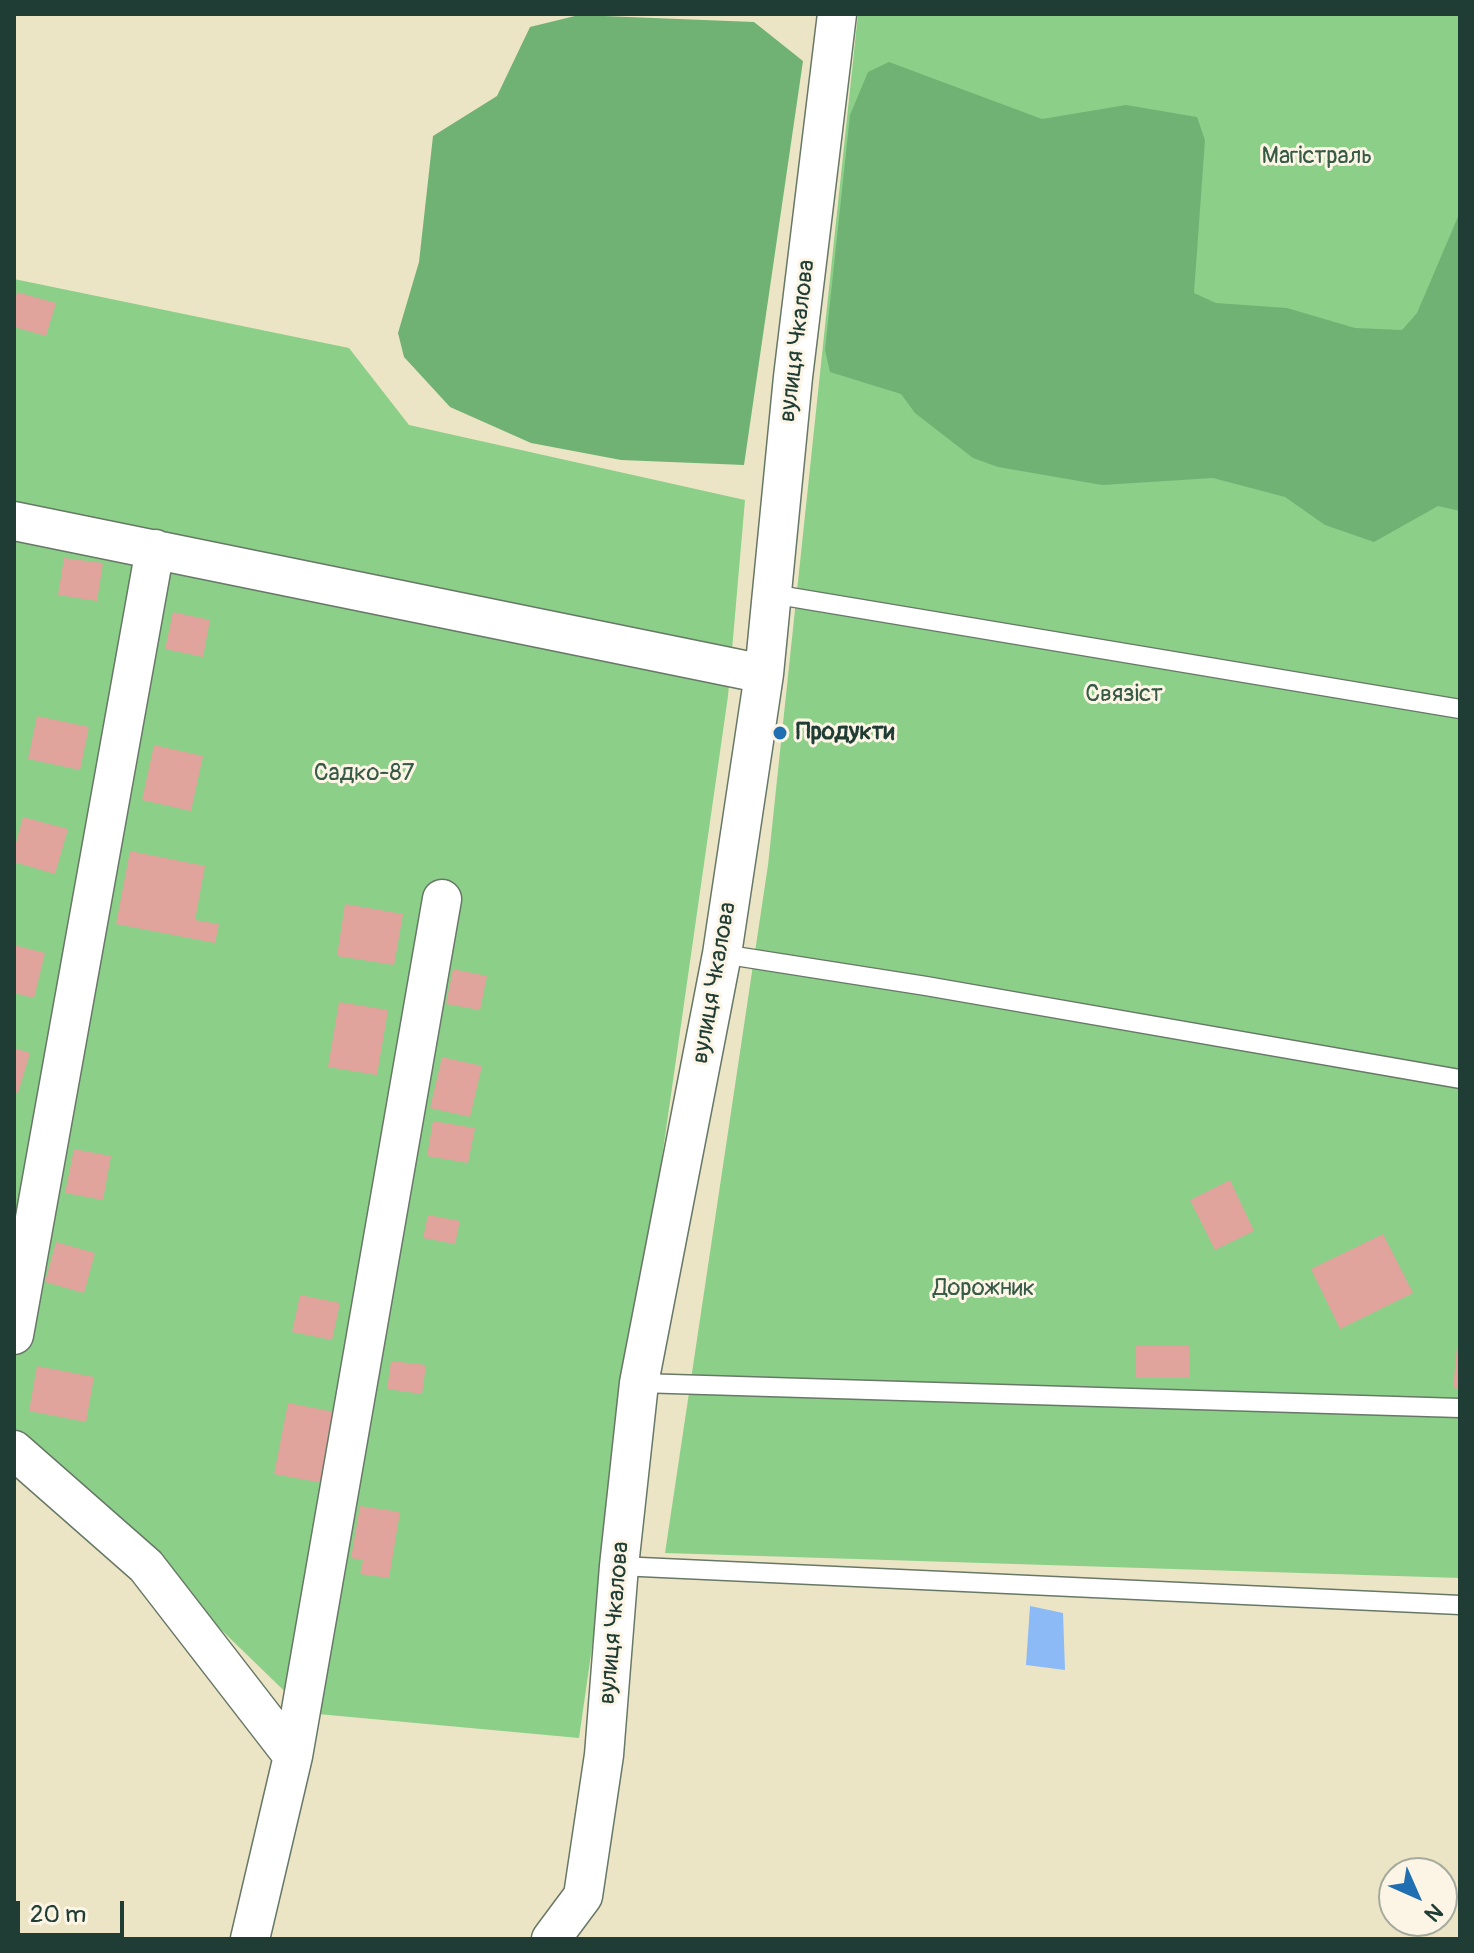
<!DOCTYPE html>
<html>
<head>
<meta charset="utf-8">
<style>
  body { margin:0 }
  #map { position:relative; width:1474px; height:1953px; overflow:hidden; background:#ece5c5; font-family:Pangolin,sans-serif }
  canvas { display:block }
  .frame { position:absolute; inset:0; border:16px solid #1f3d34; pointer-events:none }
  .north { position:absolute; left:1378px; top:1857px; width:80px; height:80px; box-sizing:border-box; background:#fcf5e5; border:2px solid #a4ab9e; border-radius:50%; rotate:135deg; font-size:22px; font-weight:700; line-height:32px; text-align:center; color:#1f3d34 }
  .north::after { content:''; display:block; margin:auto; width:28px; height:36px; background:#1f6fb2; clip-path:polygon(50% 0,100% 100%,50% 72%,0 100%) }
  .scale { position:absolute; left:16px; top:1901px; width:108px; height:36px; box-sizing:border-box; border:4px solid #1f3d34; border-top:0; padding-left:10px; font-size:24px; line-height:28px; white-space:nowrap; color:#1f3d34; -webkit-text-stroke:6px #fcf5e5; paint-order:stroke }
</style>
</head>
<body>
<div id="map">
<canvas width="1474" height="1953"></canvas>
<div class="frame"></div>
<div class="north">N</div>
<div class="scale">20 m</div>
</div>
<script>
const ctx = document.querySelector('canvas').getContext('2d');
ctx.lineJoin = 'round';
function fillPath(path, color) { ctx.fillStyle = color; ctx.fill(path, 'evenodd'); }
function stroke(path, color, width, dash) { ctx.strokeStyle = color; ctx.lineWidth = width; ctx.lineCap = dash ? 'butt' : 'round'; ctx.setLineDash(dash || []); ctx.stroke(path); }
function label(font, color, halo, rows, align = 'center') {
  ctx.font = font + ' Pangolin,sans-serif'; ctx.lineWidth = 6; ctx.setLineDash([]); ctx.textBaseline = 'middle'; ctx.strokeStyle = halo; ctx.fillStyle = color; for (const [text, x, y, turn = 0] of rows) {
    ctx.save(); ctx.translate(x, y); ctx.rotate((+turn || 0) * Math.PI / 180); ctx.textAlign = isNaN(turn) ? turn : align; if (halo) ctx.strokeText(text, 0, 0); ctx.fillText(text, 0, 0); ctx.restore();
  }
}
fillPath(new Path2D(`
  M 858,14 L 1460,14 L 1460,1578 L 665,1553 L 768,865 Z
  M 14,279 L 349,348 L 409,425 L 745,500 L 728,696 L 579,1738 L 307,1713 L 42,1456 L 14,1435 Z`), '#8bcf88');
fillPath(new Path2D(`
  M 579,15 L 754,22 L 803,61 L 744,465 L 621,460 L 531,443 L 450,407 L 404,357 L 398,333 L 419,262 L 433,136 L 497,96 L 530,27 Z
  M 889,62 L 1042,119 L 1126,105 L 1197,117 L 1205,140 L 1194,293 L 1216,303 L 1287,308 L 1355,328 L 1402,330 L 1417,313 L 1460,212 L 1460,511 L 1438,506 L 1374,542 L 1325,525 L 1285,497 L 1213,478 L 1102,485 L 998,467 L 973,458 L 915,413 L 901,394 L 830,372 L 825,350 L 850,115 L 868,72 Z`), '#70b274');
fillPath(new Path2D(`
  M 1030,1606 L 1063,1613 L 1065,1670 L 1026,1665 Z`), '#8bbaf6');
fillPath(new Path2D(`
  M 17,292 L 56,303 L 46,336 L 14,327 L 14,304 Z
  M 64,558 L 103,563 L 97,601 L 58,595 Z
  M 173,612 L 210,620 L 203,657 L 165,649 Z
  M 37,716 L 89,727 L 80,770 L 28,759 Z
  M 154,745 L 203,756 L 191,811 L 142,800 Z
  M 23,817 L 68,829 L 55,874 L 14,862 L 14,850 Z
  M 130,851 L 205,866 L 195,920 L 219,924 L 215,943 L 116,924 Z
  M 345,904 L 403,914 L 394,965 L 337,956 Z
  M 14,945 L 45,953 L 34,998 L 14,993 Z
  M 453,969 L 487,976 L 480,1010 L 446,1004 Z
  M 339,1002 L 388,1010 L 377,1075 L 328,1067 Z
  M 14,1048 L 30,1053 L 18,1093 L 14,1092 Z
  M 442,1057 L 482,1066 L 470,1117 L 430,1108 Z
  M 433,1121 L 475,1128 L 468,1163 L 427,1156 Z
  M 74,1149 L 111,1156 L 103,1200 L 65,1193 Z
  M 1230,1180 L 1254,1231 L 1215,1250 L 1190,1200 Z
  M 428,1215 L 460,1221 L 455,1244 L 423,1238 Z
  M 1383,1234 L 1413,1293 L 1340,1329 L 1311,1269 Z
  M 56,1242 L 95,1253 L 84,1293 L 45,1282 Z
  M 300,1295 L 340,1303 L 332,1340 L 292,1332 Z
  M 1458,1336 L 1460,1337 L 1460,1389 L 1453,1388 Z
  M 1189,1345 L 1189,1378 L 1136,1378 L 1136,1346 Z
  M 391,1361 L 426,1365 L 422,1394 L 387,1389 Z
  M 37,1366 L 94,1377 L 86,1422 L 29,1411 Z
  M 288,1403 L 335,1412 L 322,1483 L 274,1474 Z
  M 360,1506 L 400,1512 L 389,1578 L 360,1574 L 363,1560 L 351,1558 Z`), '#e0a49c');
const service = new Path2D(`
  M 772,594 L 1460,709
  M 722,954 L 926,986 L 1460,1079
  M 639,1383 L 1460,1408
  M 619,1566 L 1460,1605`);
const minor = new Path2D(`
  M 14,521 L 764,674
  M 14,1335 L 155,549
  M 14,1450 L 146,1566 L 293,1756 L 250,1939
  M 293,1756 L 442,899
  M 551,1939 L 583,1896 L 604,1755 L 619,1566 L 639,1383 L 722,954 L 764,674 L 793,377 L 837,14`);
stroke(service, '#677867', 21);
stroke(minor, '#677867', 41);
stroke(service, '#fff', 18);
stroke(minor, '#fff', 38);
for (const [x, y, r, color] of [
  [780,733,8,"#1f6fb2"]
]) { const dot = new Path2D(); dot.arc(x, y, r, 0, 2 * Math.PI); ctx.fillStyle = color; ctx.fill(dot); stroke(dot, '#fcf5e5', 3); }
label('24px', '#355a45', '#fcf5e5', [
  ["Магістраль",1317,157],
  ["Связіст",1124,695],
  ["Садко-87",364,774],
  ["Дорожник",984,1289]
]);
label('24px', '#1f3d34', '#fcf5e5', [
  ["вулиця Чкалова",798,341,-83],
  ["вулиця Чкалова",715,983,-80],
  ["вулиця Чкалова",615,1623,-85]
]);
label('bold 24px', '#1f3d34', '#fcf5e5', [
  ["Продукти",796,733]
], 'left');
</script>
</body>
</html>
